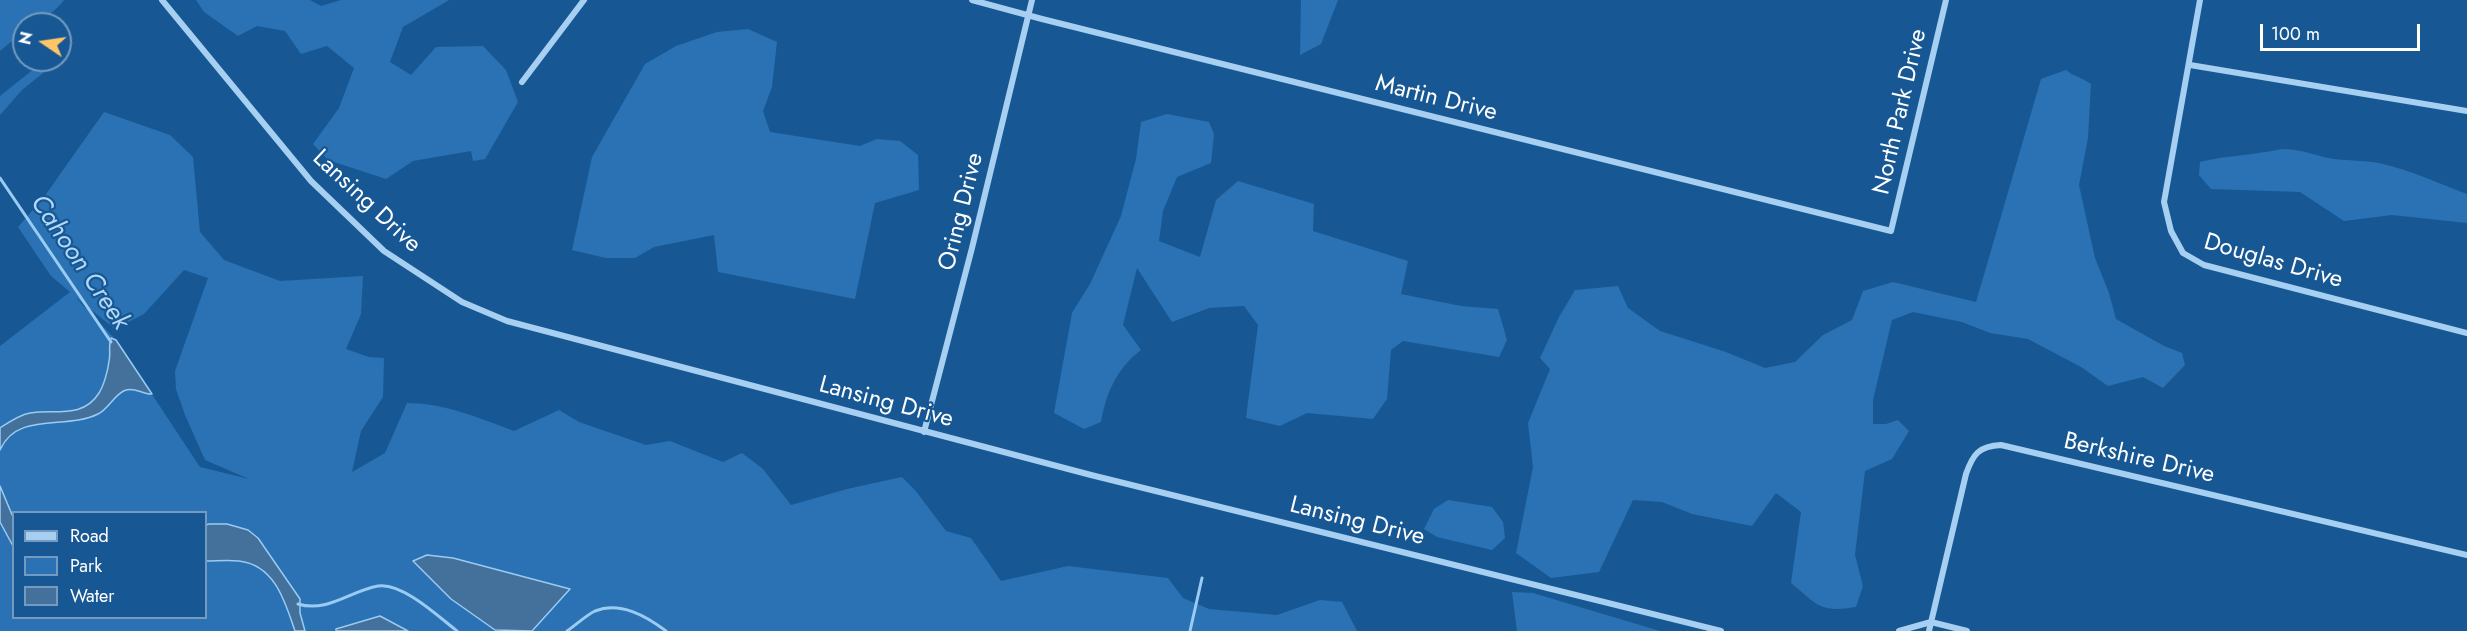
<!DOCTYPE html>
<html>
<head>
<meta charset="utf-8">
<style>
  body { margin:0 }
  #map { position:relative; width:2467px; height:631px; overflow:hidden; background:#175894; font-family:Jost,sans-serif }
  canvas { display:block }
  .legend { position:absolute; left:12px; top:511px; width:195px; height:108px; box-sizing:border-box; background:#175894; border:2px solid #749bbf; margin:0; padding:8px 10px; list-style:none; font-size:18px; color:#fff }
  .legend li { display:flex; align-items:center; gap:12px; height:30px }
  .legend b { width:30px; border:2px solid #749bbf }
  .north { position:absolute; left:12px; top:12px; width:60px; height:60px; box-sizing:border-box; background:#175894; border:2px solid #749bbf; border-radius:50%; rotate:283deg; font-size:16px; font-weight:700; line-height:24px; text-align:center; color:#fff }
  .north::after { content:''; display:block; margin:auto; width:21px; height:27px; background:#ffc667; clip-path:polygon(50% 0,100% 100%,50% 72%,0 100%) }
  .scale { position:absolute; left:2260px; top:24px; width:160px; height:27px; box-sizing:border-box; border:3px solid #fff; border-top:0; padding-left:8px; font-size:18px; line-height:21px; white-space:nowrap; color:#fff; -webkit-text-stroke:4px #175894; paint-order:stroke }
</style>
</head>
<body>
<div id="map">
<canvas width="2467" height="631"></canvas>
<ul class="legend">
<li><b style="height:8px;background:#a7cff1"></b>Road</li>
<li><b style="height:16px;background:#2a72b3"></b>Park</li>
<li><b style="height:16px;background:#43719c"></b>Water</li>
</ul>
<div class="north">N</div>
<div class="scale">100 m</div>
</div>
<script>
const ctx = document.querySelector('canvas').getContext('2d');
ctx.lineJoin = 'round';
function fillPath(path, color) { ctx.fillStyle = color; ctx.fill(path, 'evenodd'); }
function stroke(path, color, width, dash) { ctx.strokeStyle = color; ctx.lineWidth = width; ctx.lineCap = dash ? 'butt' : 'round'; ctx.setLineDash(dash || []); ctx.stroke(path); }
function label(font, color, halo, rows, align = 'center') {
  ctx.font = font + ' Jost,sans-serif'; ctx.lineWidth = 4.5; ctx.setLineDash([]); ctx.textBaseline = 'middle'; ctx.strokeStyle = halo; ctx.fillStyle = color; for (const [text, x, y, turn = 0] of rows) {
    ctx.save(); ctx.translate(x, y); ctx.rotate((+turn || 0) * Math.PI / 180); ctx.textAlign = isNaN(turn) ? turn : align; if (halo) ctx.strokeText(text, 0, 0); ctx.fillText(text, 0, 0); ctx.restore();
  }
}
fillPath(new Path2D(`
  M 0,0 L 64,0 C 55,12 38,24 24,24 L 24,31 L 0,51 Z
  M 196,0 L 310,0 L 321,6 L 341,0 L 449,0 L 403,27 L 390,62 L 411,75 L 436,47 L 483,46 L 506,70 L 518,102 L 485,159 L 473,161 L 471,151 L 413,161 L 386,179 L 328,160 L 313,144 L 339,108 L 354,68 L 327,46 L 301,54 L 285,31 L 257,26 L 238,36 L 204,12 Z
  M 1301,0 L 1338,0 L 1321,44 L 1300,55 Z
  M 748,29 L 777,42 L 772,87 L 763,111 L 770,132 L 860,146 L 877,139 L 900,141 L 918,155 L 919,190 L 875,203 L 855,299 L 718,272 L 714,235 L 654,247 L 635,258 L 606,258 L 572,250 L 592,157 L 645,64 L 676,46 L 717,32 Z
  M 45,60 L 48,69 L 22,90 L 0,115 L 0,96 Z
  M 2066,70 C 2073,76 2083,78 2091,84 L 2088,138 L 2079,185 L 2095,258 L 2109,293 L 2116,319 L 2164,346 L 2182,353 L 2185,365 L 2163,388 L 2143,377 L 2108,386 L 2081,367 L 2028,339 L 1990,333 L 1962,322 L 1913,312 L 1892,320 L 1873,400 L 1873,424 L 1886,424 L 1898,420 L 1909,431 L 1892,459 L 1865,471 L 1855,555 L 1863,586 L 1856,607 C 1819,613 1818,605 1791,583 L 1801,512 L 1776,493 L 1752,526 L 1692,514 L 1662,502 L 1633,500 L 1599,572 L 1551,578 L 1516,553 L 1533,467 L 1528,423 L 1550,369 L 1540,358 L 1559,317 L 1575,290 L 1618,286 L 1628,308 L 1660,331 L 1726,352 L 1765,368 L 1795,362 L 1823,335 L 1852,320 L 1863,291 L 1893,282 L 1976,302 L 2041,79 Z
  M 104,112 L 170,135 L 193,157 L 200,232 L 224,260 L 280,281 L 363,276 L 361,314 L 346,349 L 369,357 L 384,358 L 383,397 L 361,431 L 352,472 L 385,453 L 407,403 C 445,403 479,418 514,431 L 559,410 L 579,422 L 646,445 L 670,441 L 723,462 L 742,453 L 763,469 L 791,505 L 847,489 L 902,477 L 915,490 L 946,531 L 971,538 L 1001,581 L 1068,566 L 1168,578 L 1183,598 L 1209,609 L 1277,615 L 1320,600 L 1342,602 L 1357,631 L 0,631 L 0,346 L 70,292 L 51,276 L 18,227 L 44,197 ZM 184,270 L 208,278 L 175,371 L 176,389 L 185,415 L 205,460 L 249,479 L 200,467 L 116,340 L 75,297 L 115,329 L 144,314 ZM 14,512 L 206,512 L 206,618 L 14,618 Z
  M 1167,114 L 1209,122 L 1214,134 L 1211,163 L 1177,177 L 1163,211 L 1159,241 L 1200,257 L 1216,200 L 1238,181 L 1314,204 L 1313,231 L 1408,261 L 1401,294 L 1461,306 L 1498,309 L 1507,340 L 1499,357 L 1403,341 L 1391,350 L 1387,399 L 1373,419 L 1307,413 L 1280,426 L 1246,418 L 1258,325 L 1244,306 L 1209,308 L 1172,322 L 1137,268 L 1123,325 L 1141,350 C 1117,368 1106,393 1101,422 L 1084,429 L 1054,413 L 1072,313 L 1090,284 L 1121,216 L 1136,159 L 1141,122 Z
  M 2282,149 C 2299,149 2312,154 2328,158 C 2345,161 2362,160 2379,163 C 2411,170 2437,183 2467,194 L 2467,223 L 2392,215 L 2344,221 L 2300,192 L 2211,189 L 2199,175 L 2200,162 C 2228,155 2255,155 2282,149 Z
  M 1448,500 L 1492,507 L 1503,522 L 1505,538 L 1492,550 L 1437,537 L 1424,529 L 1434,509 Z
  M 1512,592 L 1533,593 L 1660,631 L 1517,631 Z`), '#2a72b3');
const water = new Path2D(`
  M 111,338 L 116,340 L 152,394 C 144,395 135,387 126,390 C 114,394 109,409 98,414 C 66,430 17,411 0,450 L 0,428 C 9,422 19,415 30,413 C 54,409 83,419 99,393 C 104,385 108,370 109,361 C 111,353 108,347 111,338 Z
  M 0,486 L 13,517 L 13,546 L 0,522 Z
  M 209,524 L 227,524 L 248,530 L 258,538 L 300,599 L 300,613 L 305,631 L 295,631 C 285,602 275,565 239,561 C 228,560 216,561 206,561 L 206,525 Z
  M 427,555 L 453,558 L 570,589 L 532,631 L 495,630 L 451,599 L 413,561 Z
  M 380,616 L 408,631 L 336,631 L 336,629 Z`);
fillPath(water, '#43719c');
stroke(water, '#9acbf3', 1.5);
stroke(new Path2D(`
  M 0,178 L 111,342
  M 298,604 C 327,613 350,591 378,586 C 402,582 439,617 457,631
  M 567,631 C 576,625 585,616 595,611 C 620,601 646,616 666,631
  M 1190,631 L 1202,578`), '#9acbf3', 3);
stroke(new Path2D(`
  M 162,0 L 311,181 L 384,251 L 462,302 L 507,321 L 1091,475 L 1721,631
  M 972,0 L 1042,19 L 1891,231 L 1946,0
  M 2200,0 L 2164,202 L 2171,231 L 2183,253 L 2204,265 L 2467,333
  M 2190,65 L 2467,111
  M 522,82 L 584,0
  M 924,432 L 972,248 L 1032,0
  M 1899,631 L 1931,622 L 1967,631
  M 1929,631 L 1966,474 C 1973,454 1979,446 2001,445 L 2467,555`), '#a7cff1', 6);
label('24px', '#fff', '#175894', [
  ["Martin Drive",1436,99,14],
  ["North Park Drive",1901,112,-77],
  ["Lansing Drive",366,202,43],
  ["Oring Drive",962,212,-76],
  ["Douglas Drive",2273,262,16],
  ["Lansing Drive",886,403,15],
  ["Berkshire Drive",2139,459,13],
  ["Lansing Drive",1357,522,14]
]);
label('italic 26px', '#b3d8f8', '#175894', [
  ["Cahoon Creek",79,263,56]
]);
</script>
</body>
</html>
